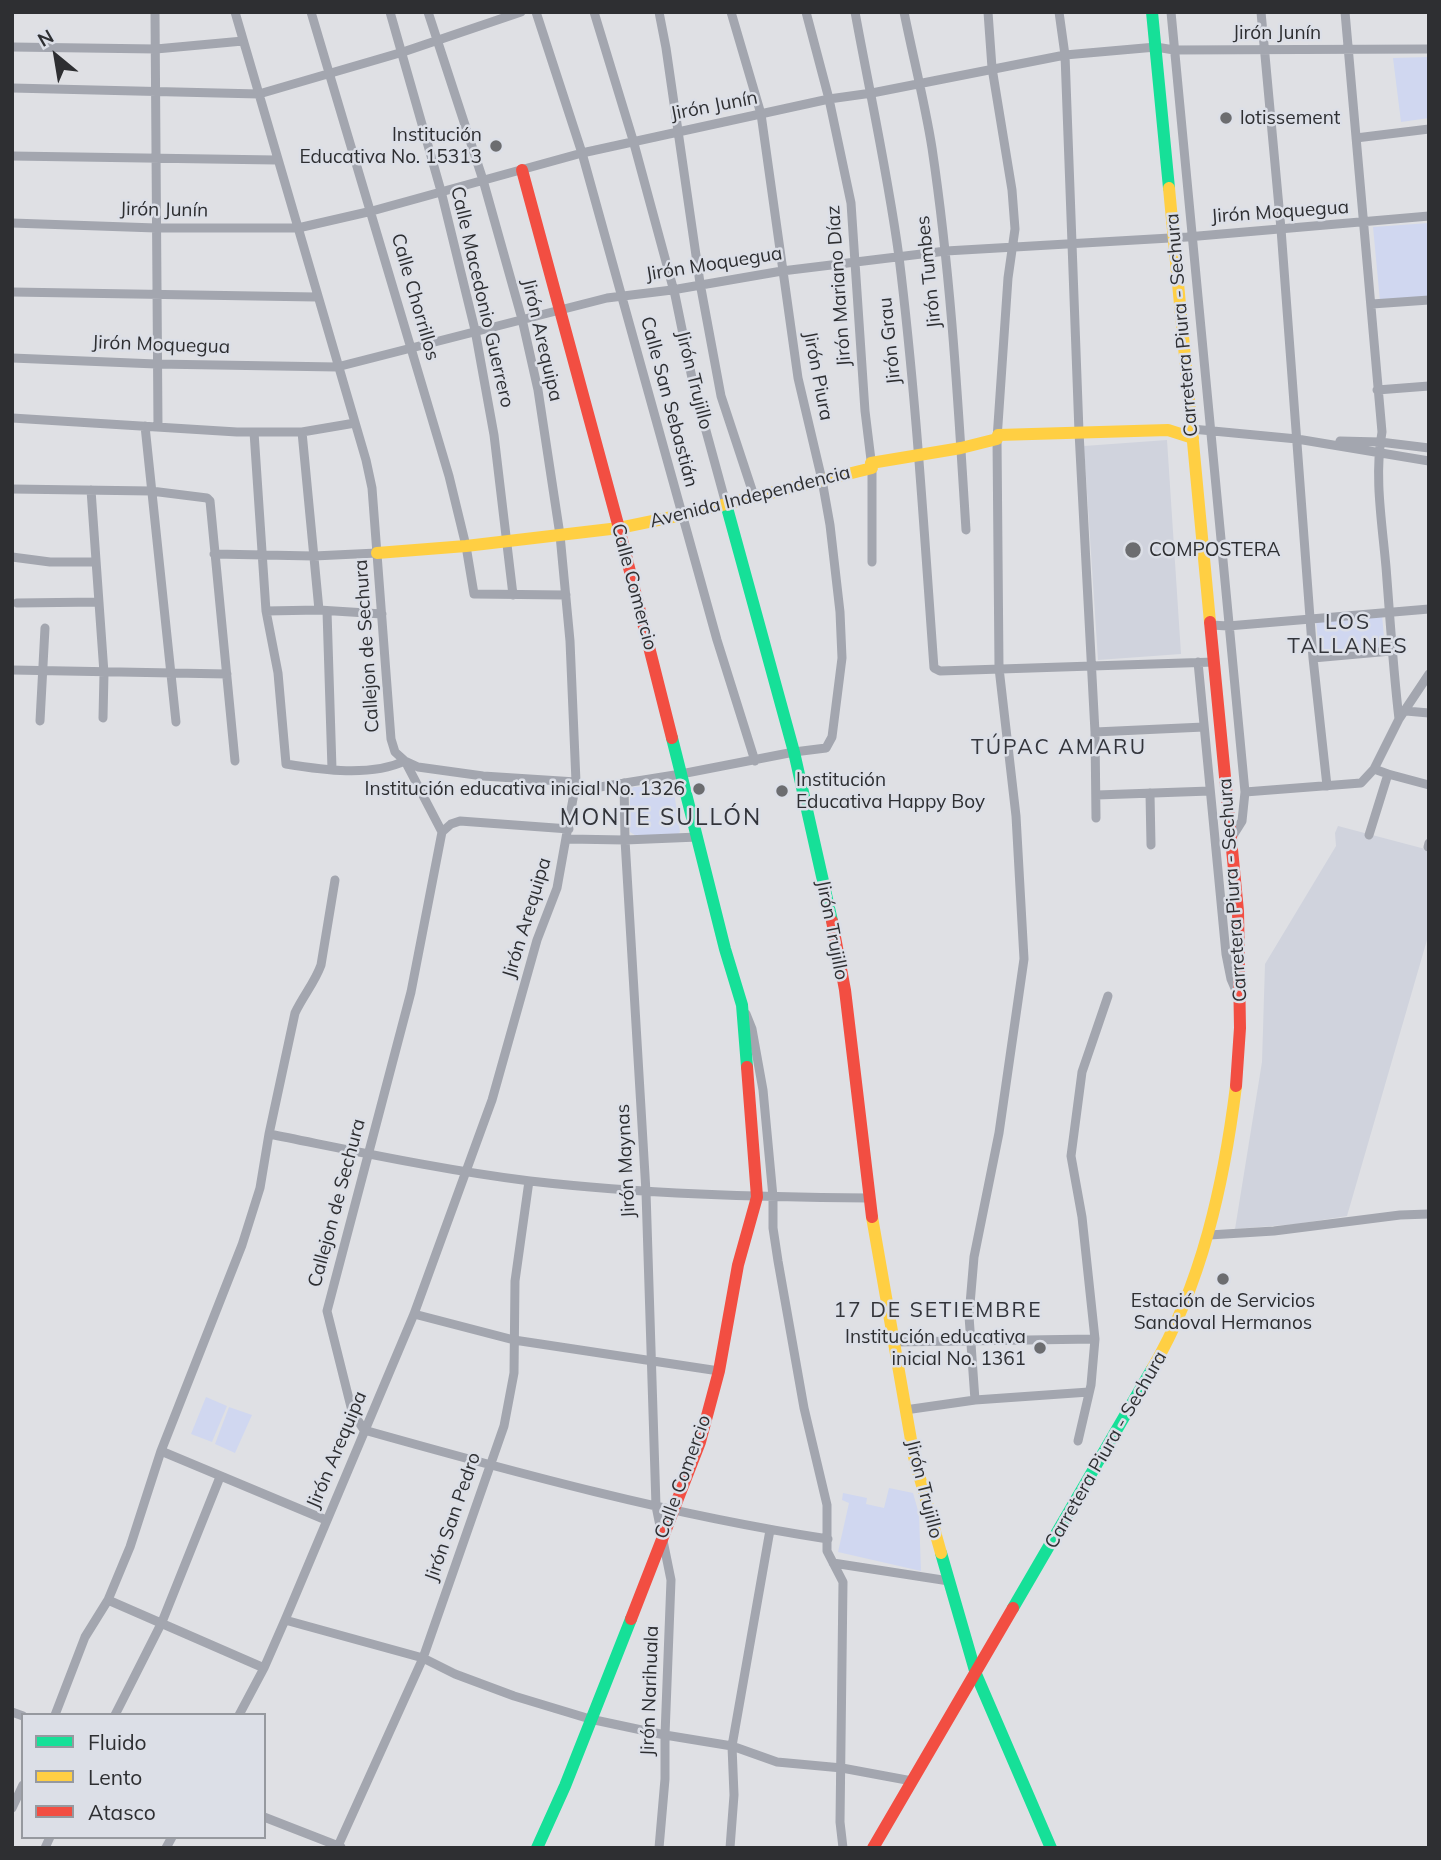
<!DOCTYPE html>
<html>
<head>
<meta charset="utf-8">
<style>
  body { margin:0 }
  #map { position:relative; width:1441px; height:1860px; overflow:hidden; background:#dfe0e4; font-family:Mulish,sans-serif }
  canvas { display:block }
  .frame { position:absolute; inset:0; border:14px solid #2e2f32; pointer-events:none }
  .legend { position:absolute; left:21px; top:1713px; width:245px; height:126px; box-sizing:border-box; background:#dcdfe7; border:2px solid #96999f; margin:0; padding:9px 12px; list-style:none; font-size:21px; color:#2e2f32 }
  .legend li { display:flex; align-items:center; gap:14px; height:35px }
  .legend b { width:35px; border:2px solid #96999f }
  .north { position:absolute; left:21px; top:21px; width:70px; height:70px; -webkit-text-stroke:5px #dcdfe7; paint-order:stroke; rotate:330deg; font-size:19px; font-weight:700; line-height:28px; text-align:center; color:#2e2f32 }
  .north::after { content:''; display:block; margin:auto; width:24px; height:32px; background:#2e2f32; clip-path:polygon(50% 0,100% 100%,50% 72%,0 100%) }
</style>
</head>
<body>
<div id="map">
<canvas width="1441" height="1860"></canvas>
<div class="frame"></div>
<ul class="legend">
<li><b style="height:9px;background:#16e098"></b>Fluido</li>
<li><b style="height:9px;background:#ffcf43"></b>Lento</li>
<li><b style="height:9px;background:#f24e42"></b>Atasco</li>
</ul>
<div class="north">N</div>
</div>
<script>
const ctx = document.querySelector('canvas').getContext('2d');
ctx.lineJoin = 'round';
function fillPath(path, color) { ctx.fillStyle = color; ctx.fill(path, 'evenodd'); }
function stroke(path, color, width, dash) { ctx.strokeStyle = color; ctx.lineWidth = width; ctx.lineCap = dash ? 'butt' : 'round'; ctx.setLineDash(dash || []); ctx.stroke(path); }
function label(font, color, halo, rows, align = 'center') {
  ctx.font = font + ' Mulish,sans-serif'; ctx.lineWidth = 5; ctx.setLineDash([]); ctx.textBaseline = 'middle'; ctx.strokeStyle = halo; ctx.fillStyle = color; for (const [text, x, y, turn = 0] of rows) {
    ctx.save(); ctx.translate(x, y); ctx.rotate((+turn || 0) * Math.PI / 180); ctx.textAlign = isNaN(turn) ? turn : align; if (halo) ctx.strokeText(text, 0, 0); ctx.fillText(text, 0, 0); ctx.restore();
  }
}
fillPath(new Path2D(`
  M 1167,440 L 1181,654 L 1098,660 L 1084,446 Z
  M 1338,826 L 1429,850 L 1429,933 L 1347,1216 L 1297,1224 L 1235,1229 L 1262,1062 L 1265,964 L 1336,846 L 1335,833 Z`), '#d0d3dd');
fillPath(new Path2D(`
  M 1429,57 L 1429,118 L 1401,122 L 1393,58 Z
  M 1429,223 L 1429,296 L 1380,301 L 1373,227 Z
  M 1382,615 L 1385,648 L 1319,654 L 1316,620 Z
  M 673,785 L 680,832 L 678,834 L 638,837 L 630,832 L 630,794 L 633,787 Z
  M 206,1397 L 227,1406 L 212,1442 L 191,1434 Z
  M 229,1407 L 252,1415 L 235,1453 L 215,1444 Z
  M 889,1488 L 913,1493 L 919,1514 L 921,1571 L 838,1552 L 849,1503 L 842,1500 L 843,1493 L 867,1498 L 866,1504 L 884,1508 Z`), '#d0d7f0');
stroke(new Path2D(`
  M 155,12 L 158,426
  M 235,12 L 366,460 L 372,488 L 391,739 L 395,752 L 405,761 L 442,832 L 411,992 L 327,1311 L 352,1411 L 364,1430 C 517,1473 671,1515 828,1539
  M 311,12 L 449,476 L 466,546 L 474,594 L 566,595
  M 390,12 L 441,191 L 475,330 L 494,435 L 513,595
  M 536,12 L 582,153 L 717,640 L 755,761
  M 594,12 L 633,140 L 675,295 L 693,383 L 726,504
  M 659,12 L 666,48 L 700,283 L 721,396 L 754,496
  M 806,12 L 829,99 L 851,203 L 865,411 L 872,468 L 872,562
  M 855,12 C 870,94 888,175 899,257 C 916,394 924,531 934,668 L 940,671 L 1214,662
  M 904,12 C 913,57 925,103 932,148 C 951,275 958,402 966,530
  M 1059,12 L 1065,55 L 1079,432 L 1095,732 L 1096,818
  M 1171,12 L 1245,792 L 1242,821 L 1232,837
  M 1261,12 L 1281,229 L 1313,658 L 1327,786
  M 1345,12 L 1382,432 C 1374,476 1382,522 1386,567 C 1390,618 1393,668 1399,719
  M 12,47 L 156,49 L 243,41
  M 12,88 L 259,94 L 403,52 L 521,12
  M 1356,138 L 1429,129
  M 12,156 L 276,160
  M 12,223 L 156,228 L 298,228 L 372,211 L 582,153 L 829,99 L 872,93 L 1065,55 L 1156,47 L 1174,50 L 1429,49
  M 12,292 L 316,297
  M 1372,304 L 1429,300
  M 12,358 L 156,364 L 337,367 L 607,298 L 672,290 L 782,271 L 946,251 L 1187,237 L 1429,216
  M 1377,390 L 1429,386
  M 12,418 L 237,432 L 302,432 L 355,423
  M 145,426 L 176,722
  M 1192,429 L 1297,439 L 1429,461
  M 254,432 L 266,611 L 278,673 L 286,764 C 323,770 370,777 405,761 L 418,767 L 483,776 L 576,782
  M 302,432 L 319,610
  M 1340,441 L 1380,442 L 1429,448
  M 12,489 L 151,491 L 207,498 L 210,501 L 235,761
  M 91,490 L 104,673 L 103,718
  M 214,554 L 314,556 L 377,553
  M 12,557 L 50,562 L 96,562
  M 17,603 L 99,602
  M 266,611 L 319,610 L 382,614
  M 327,611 L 332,769
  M 1211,625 L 1228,626 L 1429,609
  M 1313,658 L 1391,651
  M 1198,662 L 1226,954 L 1231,979 L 1237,993
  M 12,670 L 227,674
  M 1406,711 L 1429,713
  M 40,721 L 45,628
  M 1095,732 L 1204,727
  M 1388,774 L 1429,785
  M 624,783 L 625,840 L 646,1192 L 656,1506 L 671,1580 L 665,1735 L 665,1779 L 659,1848
  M 575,791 L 681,774 L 794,752 L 826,748 L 832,737 L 842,658 L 840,612 L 830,525 L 822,480 L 798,378 L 761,114 L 731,12
  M 1245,792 L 1361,783 L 1374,769 L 1399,719 L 1429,674
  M 1150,793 L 1151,845
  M 1097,795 L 1210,791
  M 442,832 L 451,824 L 460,821 L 569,829
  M 1369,835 L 1388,774 L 1374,769
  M 568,839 L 625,840 L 698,837
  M 1428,847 L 1429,843
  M 746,1014 L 752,1029 L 763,1090 L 773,1197 L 773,1228 L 778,1261 L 804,1408 L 827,1505 L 827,1551 L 843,1582 L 840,1822 L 843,1848
  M 269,1134 C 355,1151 442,1170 530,1181 C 643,1194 756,1197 869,1198
  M 1209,1235 L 1274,1231 L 1400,1215 L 1429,1214
  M 414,1314 L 514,1340 L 719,1371
  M 893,1342 L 1095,1339
  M 975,1400 L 969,1316 L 974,1257 L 999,1133 L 1024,959 L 1016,816 L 999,668 L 997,439 L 1008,278 L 1015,229 L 1012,190 L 992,68 L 988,12
  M 905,1410 L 975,1400 L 1089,1392
  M 1078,1441 L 1091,1385 L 1095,1339 L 1082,1217 L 1071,1156 L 1082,1072 L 1108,996
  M 161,1451 L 326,1520
  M 833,1563 L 949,1581
  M 108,1600 L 264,1668
  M 285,1620 L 423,1658 L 455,1674 L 514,1696 L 590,1719 L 665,1735 L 732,1746 L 777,1762 L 842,1768 L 912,1781
  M 12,1712 L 23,1716
  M 55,1715 L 85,1637 L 108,1600 L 130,1547 L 161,1451 L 242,1245 L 260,1188 L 269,1134 L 295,1013 C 303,996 315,982 321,965 L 335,880
  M 115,1715 L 162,1622 L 220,1477
  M 239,1715 L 264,1668 L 285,1620 L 414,1314 L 492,1100 L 537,940 L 557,888 L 576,782 L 570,641 L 560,535 L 538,390 L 522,319 L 483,180 L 428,12
  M 12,1808 L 23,1785
  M 264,1817 L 341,1847
  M 338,1846 L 423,1658 L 504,1426 L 514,1373 L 515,1281 L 529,1181
  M 45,1848 L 50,1837
  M 166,1848 L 172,1837
  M 730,1848 L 734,1795 L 732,1746 L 770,1530`), '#a3a6af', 9);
stroke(new Path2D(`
  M 1152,12 L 1169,188
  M 726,504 L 794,752 L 832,921
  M 672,738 L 725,949 L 742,1005 L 747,1067
  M 941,1553 L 976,1674 L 1051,1848
  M 1013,1608 L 1152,1369
  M 537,1848 L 565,1786 L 631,1619`), '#16e098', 12);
stroke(new Path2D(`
  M 1169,188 L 1210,622
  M 998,435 L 1168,430 L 1193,438
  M 871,463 L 961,448 L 997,439
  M 377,553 L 466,546 L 619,528 L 682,515 L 872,468
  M 872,1217 L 914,1457 L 941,1553
  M 1152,1369 C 1202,1284 1224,1183 1236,1086`), '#ffcf43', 12);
stroke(new Path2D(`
  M 522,170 L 619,528 L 672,738
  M 1210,622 L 1238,911 L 1240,1028 L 1236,1086
  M 832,921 L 845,990 L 872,1217
  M 631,1619 L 700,1442 L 719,1371 L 738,1265 L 757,1197 L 747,1067
  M 873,1848 L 1013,1608`), '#f24e42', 12);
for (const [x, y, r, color] of [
  [1226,118,7,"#6c6d70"],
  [496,146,7,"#6c6d70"],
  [1133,550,9,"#6c6d70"],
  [699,789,7,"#6c6d70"],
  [782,791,7,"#6c6d70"],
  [1223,1279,7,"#6c6d70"],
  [1040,1348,7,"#6c6d70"]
]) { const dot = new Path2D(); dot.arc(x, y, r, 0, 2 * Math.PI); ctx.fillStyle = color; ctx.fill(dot); stroke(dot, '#dcdfe7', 2.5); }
label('19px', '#2e2f32', '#dcdfe7', [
  ["Jirón Junín",1277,33],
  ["Jirón Junín",714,106,-11],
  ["Jirón Junín",164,210,1],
  ["Jirón Moquegua",1280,212,-4],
  ["Jirón Moquegua",714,264,-9],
  ["Jirón Tumbes",929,272,-96],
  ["Jirón Mariano Díaz",839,286,-94],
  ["Calle Chorrillos",415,297,74],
  ["Calle Macedonio Guerrero",482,297,77],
  ["Carretera Piura - Sechura",1182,325,-95],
  ["Jirón Arequipa",542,340,77],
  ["Jirón Grau",890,341,-96],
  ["Jirón Moquegua",161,345,2],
  ["Jirón Piura",818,376,79],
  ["Jirón Trujillo",694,380,76],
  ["Calle San Sebastián",669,402,75],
  ["Avenida Independencia",750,497,-14],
  ["Calle Comercio",634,587,75],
  ["Callejon de Sechura",367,646,-94],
  ["Carretera Piura - Sechura",1233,890,-94],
  ["Jirón Arequipa",527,918,-73],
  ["Jirón Trujillo",832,930,79],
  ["Jirón Maynas",626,1161,-93],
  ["Callejon de Sechura",337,1203,-75],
  ["Jirón Arequipa",337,1450,-67],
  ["Carretera Piura - Sechura",1106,1450,-60],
  ["Calle Comercio",683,1477,-70],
  ["Jirón Trujillo",924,1489,76],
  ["Jirón San Pedro",453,1517,-71],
  ["Jirón Narihuala",650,1691,-88]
]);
label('19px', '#2e2f32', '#dcdfe7', [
  ["lotissement",1240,118],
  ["Institución",482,135,"right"],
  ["Educativa No. 15313",482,157,"right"],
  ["COMPOSTERA",1149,550],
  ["Institución",796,780],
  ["Educativa Happy Boy",796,802],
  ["Institución educativa inicial No. 1326",685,789,"right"],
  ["Estación de Servicios",1223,1301,"center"],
  ["Sandoval Hermanos",1223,1323,"center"],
  ["Institución educativa",1026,1337,"right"],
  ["inicial No. 1361",1026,1359,"right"]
], 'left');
ctx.letterSpacing = '2px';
label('21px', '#33353b', '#dcdfe7', [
  ["LOS",1348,623],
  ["TALLANES",1348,647],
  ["TÚPAC AMARU",1059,748],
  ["17 DE SETIEMBRE",938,1311]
]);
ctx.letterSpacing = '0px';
ctx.letterSpacing = '2px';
label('23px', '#33353b', '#dcdfe7', [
  ["MONTE SULLÓN",661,818]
]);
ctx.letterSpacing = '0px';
</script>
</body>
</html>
